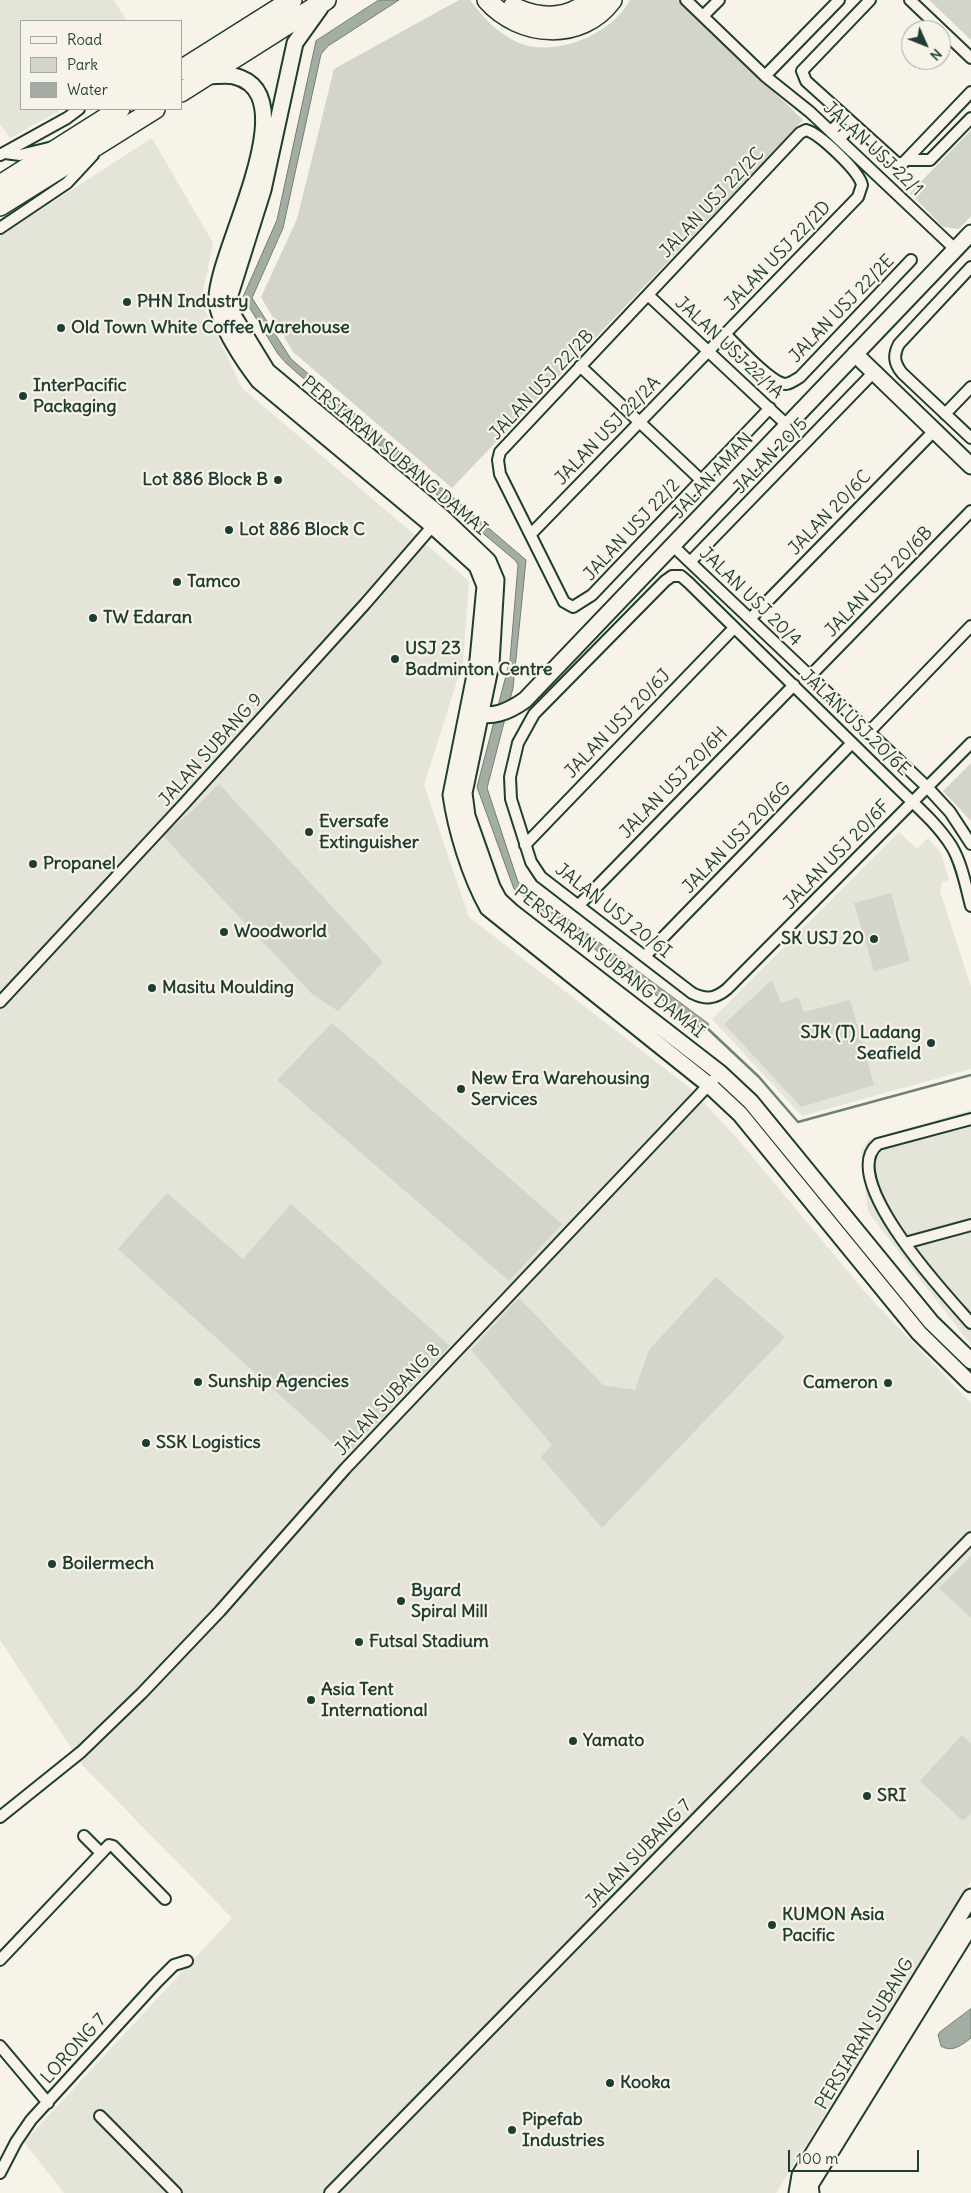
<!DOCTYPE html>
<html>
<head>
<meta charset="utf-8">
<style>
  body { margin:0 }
  #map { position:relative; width:971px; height:2193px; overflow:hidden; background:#f7f3e8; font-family:Delius,sans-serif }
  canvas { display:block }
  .legend { position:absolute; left:20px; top:20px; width:162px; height:90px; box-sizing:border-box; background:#f7f3e8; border:1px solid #a1aaa0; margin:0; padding:6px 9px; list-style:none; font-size:15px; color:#1f3d34 }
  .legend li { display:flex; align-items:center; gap:10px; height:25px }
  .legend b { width:25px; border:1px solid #a1aaa0 }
  .north { position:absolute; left:901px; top:20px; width:50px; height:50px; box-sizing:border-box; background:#f7f3e8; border:1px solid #a1aaa0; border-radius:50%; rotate:134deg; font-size:14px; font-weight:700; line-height:20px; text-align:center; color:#1f3d34 }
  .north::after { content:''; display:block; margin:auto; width:18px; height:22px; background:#1f3d34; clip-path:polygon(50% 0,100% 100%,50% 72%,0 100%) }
  .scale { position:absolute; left:788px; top:2150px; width:131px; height:22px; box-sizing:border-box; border:2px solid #1f3d34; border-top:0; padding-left:6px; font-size:15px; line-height:18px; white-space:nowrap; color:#1f3d34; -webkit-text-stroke:4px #f7f3e8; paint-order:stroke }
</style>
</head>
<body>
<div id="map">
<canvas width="971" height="2193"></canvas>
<ul class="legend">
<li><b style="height:6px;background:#f7f3e8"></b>Road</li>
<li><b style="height:14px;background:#d3d5ca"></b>Park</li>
<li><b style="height:14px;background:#a4ada3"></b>Water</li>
</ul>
<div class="north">N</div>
<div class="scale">100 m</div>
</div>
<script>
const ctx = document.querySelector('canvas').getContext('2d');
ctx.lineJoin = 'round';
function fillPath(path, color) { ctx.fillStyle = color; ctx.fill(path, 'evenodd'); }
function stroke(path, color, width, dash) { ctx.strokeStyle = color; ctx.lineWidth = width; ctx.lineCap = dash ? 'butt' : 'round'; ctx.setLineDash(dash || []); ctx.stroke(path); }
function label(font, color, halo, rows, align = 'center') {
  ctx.font = font + ' Delius,sans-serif'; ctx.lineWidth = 4.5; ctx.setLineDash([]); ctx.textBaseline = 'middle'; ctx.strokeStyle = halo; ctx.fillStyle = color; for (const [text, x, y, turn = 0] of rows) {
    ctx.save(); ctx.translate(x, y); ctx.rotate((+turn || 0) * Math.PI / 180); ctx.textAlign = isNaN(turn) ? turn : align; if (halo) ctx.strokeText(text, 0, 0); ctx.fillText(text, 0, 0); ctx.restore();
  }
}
fillPath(new Path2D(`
  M 0,0 L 114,0 L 127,21 L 21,21 L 21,109 L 63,109 L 10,138 L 0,124 Z
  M 152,138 L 213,243 L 201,302 L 242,388 L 469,581 L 463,662 L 424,785 L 469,917 L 690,1088 L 736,1137 L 871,1299 L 971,1403 L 971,1881 L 776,2193 L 64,2193 L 24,2142 L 232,1918 L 83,1766 L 0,1640 L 0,236 Z
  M 899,832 L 917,849 L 928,838 L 941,853 L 949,880 L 942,882 L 940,891 L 971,987 L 971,1069 L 802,1116 L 712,1019 Z
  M 971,1110 L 971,1345 L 868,1212 L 861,1152 L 868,1140 Z`), '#e5e4d9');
fillPath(new Path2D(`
  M 459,0 L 470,0 C 484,18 498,34 519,43 C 556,58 612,34 630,0 L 678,0 L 803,120 L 452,488 L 293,352 L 261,297 L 297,219 L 334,69 Z
  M 929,0 L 971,0 L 971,40 Z
  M 971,130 L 971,216 L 959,229 L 943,227 L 910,193 Z
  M 971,763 L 971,821 L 943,791 Z
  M 219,784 L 383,962 L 338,1011 L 312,994 L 162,835 L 191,812 Z
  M 891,893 L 910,961 L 874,971 L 854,903 Z
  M 772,980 L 781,1003 L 798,997 L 804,1012 L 850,1000 L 874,1085 L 801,1107 L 724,1024 Z
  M 332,1023 L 562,1224 L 509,1281 L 277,1080 Z
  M 167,1193 L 243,1259 L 291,1204 L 450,1346 L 346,1455 L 118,1249 Z
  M 716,1277 L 785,1337 L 602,1528 L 541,1457 L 552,1445 L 471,1350 L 519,1298 L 603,1385 L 635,1390 L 649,1350 Z
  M 971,1556 L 971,1618 L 939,1588 Z
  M 962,1735 L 971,1744 L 971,1813 L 963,1821 L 920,1781 Z`), '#d3d5ca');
const water = new Path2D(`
  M 379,0 L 399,0 L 328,46 L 321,54 L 283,228 L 252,298 L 291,359 L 526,560 L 513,688 L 487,788 L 518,882 L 709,1024 L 704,1031 L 514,889 L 477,787 L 510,660 L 518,565 L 516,561 L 394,459 L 286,363 L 278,354 L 243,297 L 277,220 L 316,41 Z
  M 971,2009 L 971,2038 C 962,2045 952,2053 941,2046 L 938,2035 L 940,2032 Z`);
fillPath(water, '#a4ada3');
stroke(water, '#6f8077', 1);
stroke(new Path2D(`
  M 707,1028 L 759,1077 L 798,1122 L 971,1075`), '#6f8077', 2.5);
const street = new Path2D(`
  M 686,0 L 765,76 L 810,112 L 955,249
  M 870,0 L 802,71 L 806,81 L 897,163 L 903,163 L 906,160 L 930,160 L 971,118
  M 910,0 L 971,58
  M 703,16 L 719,0
  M 765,76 L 839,0
  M 831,131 L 845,117
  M 839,139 L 853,125
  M 5,153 L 20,155 L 53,147
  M 0,155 L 67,118 L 79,109
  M 906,160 L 971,92
  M 0,228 L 67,183 L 93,155
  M 971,267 L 899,344 C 893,355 894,363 902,373 L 971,438
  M 648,295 L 787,425
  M 725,334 C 736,344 771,384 786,384 C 791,383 795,380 800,377 L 911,260
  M 580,366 L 701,480
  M 945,414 L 971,387
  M 531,534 L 858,197 L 862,185 C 859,171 820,134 806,130 L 800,133 L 500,452 L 498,460 L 500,474 L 564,602 L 573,607 L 592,595 L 770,408
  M 673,546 L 927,787 L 950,812 L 971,844
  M 690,562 L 874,372
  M 750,619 L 934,431
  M 810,676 L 971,511
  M 868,733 L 971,626
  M 971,743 L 727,989 C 715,999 706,1000 692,993 L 541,877 L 531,862 L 511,799 L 510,777 L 518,743 L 534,714 L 665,581 L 672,576 L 681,576 L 689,583 L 902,792 C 920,809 939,826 952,847 C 962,864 966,887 971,906
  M 525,845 L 734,628
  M 579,905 L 794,685
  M 645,956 L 852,743
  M 0,1002 L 183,805 L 365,604 L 436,522
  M 971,1119 L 878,1144 C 836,1178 947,1296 971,1323
  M 905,1243 L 971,1225
  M 0,1817 L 81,1752 L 142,1693 L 220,1611 L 345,1469 L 720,1073
  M 84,1836 L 100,1852
  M 0,1960 L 109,1845 L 113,1846 L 165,1899
  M 0,2046 L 48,2103
  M 100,2116 L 176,2193
  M 0,2173 L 16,2142 L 31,2120 L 157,1982 L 174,1965 L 187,1961
  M 330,2193 L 971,1538`);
const secondary = new Path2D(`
  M 320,8 L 295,43 L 263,190 L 229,298 L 234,317 L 267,371 L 441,516 L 488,561 L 496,580 L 491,664 L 464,793 L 467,816 L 492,887 L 499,900 L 512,912 L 720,1073 L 751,1102 L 931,1322 L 971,1361
  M 208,76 C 216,76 226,74 234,76 C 311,94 213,256 217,302 C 220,326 244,362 259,381 L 433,526 L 477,566 L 485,586 L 478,660 L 451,795 C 456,830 470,876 488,908 L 709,1085 L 740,1114 L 919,1333 L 971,1384
  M 855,354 L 971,466
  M 471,712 C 492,719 508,712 525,700 L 971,233
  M 797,2193 L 800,2175 L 971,1897
  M 811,2193 L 810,2185 L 971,1925`);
const highway = new Path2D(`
  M 487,0 C 520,37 581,42 612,0
  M 513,7 C 540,20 568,20 591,0
  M 181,70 L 292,0
  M 181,92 L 326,0
  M 0,185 L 120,109
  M 0,206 L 155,109`);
stroke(street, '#1f3d34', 14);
stroke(secondary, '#1f3d34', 19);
stroke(highway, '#1f3d34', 22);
stroke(street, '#f7f3e8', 10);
stroke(secondary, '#f7f3e8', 15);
stroke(highway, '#f7f3e8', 19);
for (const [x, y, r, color] of [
  [127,302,5,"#1f3d34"],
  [61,328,5,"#1f3d34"],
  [23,396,5,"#1f3d34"],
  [278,480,5,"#1f3d34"],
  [229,530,5,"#1f3d34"],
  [177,582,5,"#1f3d34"],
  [93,618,5,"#1f3d34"],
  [395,659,5,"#1f3d34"],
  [309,832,5,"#1f3d34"],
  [33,864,5,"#1f3d34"],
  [224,932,5,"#1f3d34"],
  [874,939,5,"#1f3d34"],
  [152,988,5,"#1f3d34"],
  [931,1043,5,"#1f3d34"],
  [461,1089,5,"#1f3d34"],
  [198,1382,5,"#1f3d34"],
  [888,1383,5,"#1f3d34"],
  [146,1443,5,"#1f3d34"],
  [52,1564,5,"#1f3d34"],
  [401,1601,5,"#1f3d34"],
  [359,1642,5,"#1f3d34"],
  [311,1700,5,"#1f3d34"],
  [573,1741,5,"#1f3d34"],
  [867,1796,5,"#1f3d34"],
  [772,1925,5,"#1f3d34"],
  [610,2083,5,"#1f3d34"],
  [512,2130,5,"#1f3d34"]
]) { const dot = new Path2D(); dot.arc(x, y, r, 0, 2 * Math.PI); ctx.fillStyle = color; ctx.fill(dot); stroke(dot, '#f7f3e8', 2); }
label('18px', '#1f3d34', '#f7f3e8', [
  ["JALAN USJ 22/1",873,149,43],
  ["JALAN USJ 22/2C",712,203,-47],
  ["JALAN USJ 22/2D",778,256,-46],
  ["JALAN USJ 22/2E",842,309,-46],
  ["JALAN USJ 22/1A",729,348,43],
  ["JALAN USJ 22/2B",542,385,-47],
  ["JALAN USJ 22/2A",608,431,-46],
  ["PERSIARAN SUBANG DAMAI",394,456,40],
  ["JALAN 20/5",771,456,-46],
  ["JALAN AMAN",713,476,-47],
  ["JALAN 20/6C",830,513,-46],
  ["JALAN USJ 22/2",632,530,-47],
  ["JALAN USJ 20/6B",879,582,-46],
  ["JALAN USJ 20/4",750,597,44],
  ["JALAN USJ 20/6E",855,723,44],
  ["JALAN USJ 20/6J",618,724,-46],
  ["JALAN SUBANG 9",211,750,-48],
  ["JALAN USJ 20/6H",674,783,-46],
  ["JALAN USJ 20/6G",737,838,-46],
  ["JALAN USJ 20/6F",837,855,-46],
  ["JALAN USJ 20/6I",613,911,38],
  ["PERSIARAN SUBANG DAMAI",609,962,38],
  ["JALAN SUBANG 8",388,1400,-47],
  ["JALAN SUBANG 7",639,1854,-46],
  ["PERSIARAN SUBANG",865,2034,-59],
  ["LORONG 7",74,2049,-48]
]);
label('bold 18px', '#1f3d34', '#f7f3e8', [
  ["PHN Industry",137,302],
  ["Old Town White Coffee Warehouse",71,328],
  ["InterPacific",33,386],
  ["Packaging",33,407],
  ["Lot 886 Block B",268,480,"right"],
  ["Lot 886 Block C",239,530],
  ["Tamco",187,582],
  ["TW Edaran",103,618],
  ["USJ 23",405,649],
  ["Badminton Centre",405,670],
  ["Eversafe",319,822],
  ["Extinguisher",319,843],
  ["Propanel",43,864],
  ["Woodworld",234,932],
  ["SK USJ 20",864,939,"right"],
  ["Masitu Moulding",162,988],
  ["SJK (T) Ladang",921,1033,"right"],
  ["Seafield",921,1054,"right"],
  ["New Era Warehousing",471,1079],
  ["Services",471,1100],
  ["Sunship Agencies",208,1382],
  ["Cameron",878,1383,"right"],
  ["SSK Logistics",156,1443],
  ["Boilermech",62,1564],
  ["Byard",411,1591],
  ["Spiral Mill",411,1612],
  ["Futsal Stadium",369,1642],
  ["Asia Tent",321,1690],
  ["International",321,1711],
  ["Yamato",583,1741],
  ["SRI",877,1796],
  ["KUMON Asia",782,1915],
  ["Pacific",782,1936],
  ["Kooka",620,2083],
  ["Pipefab",522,2120],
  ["Industries",522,2141]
], 'left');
</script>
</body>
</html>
